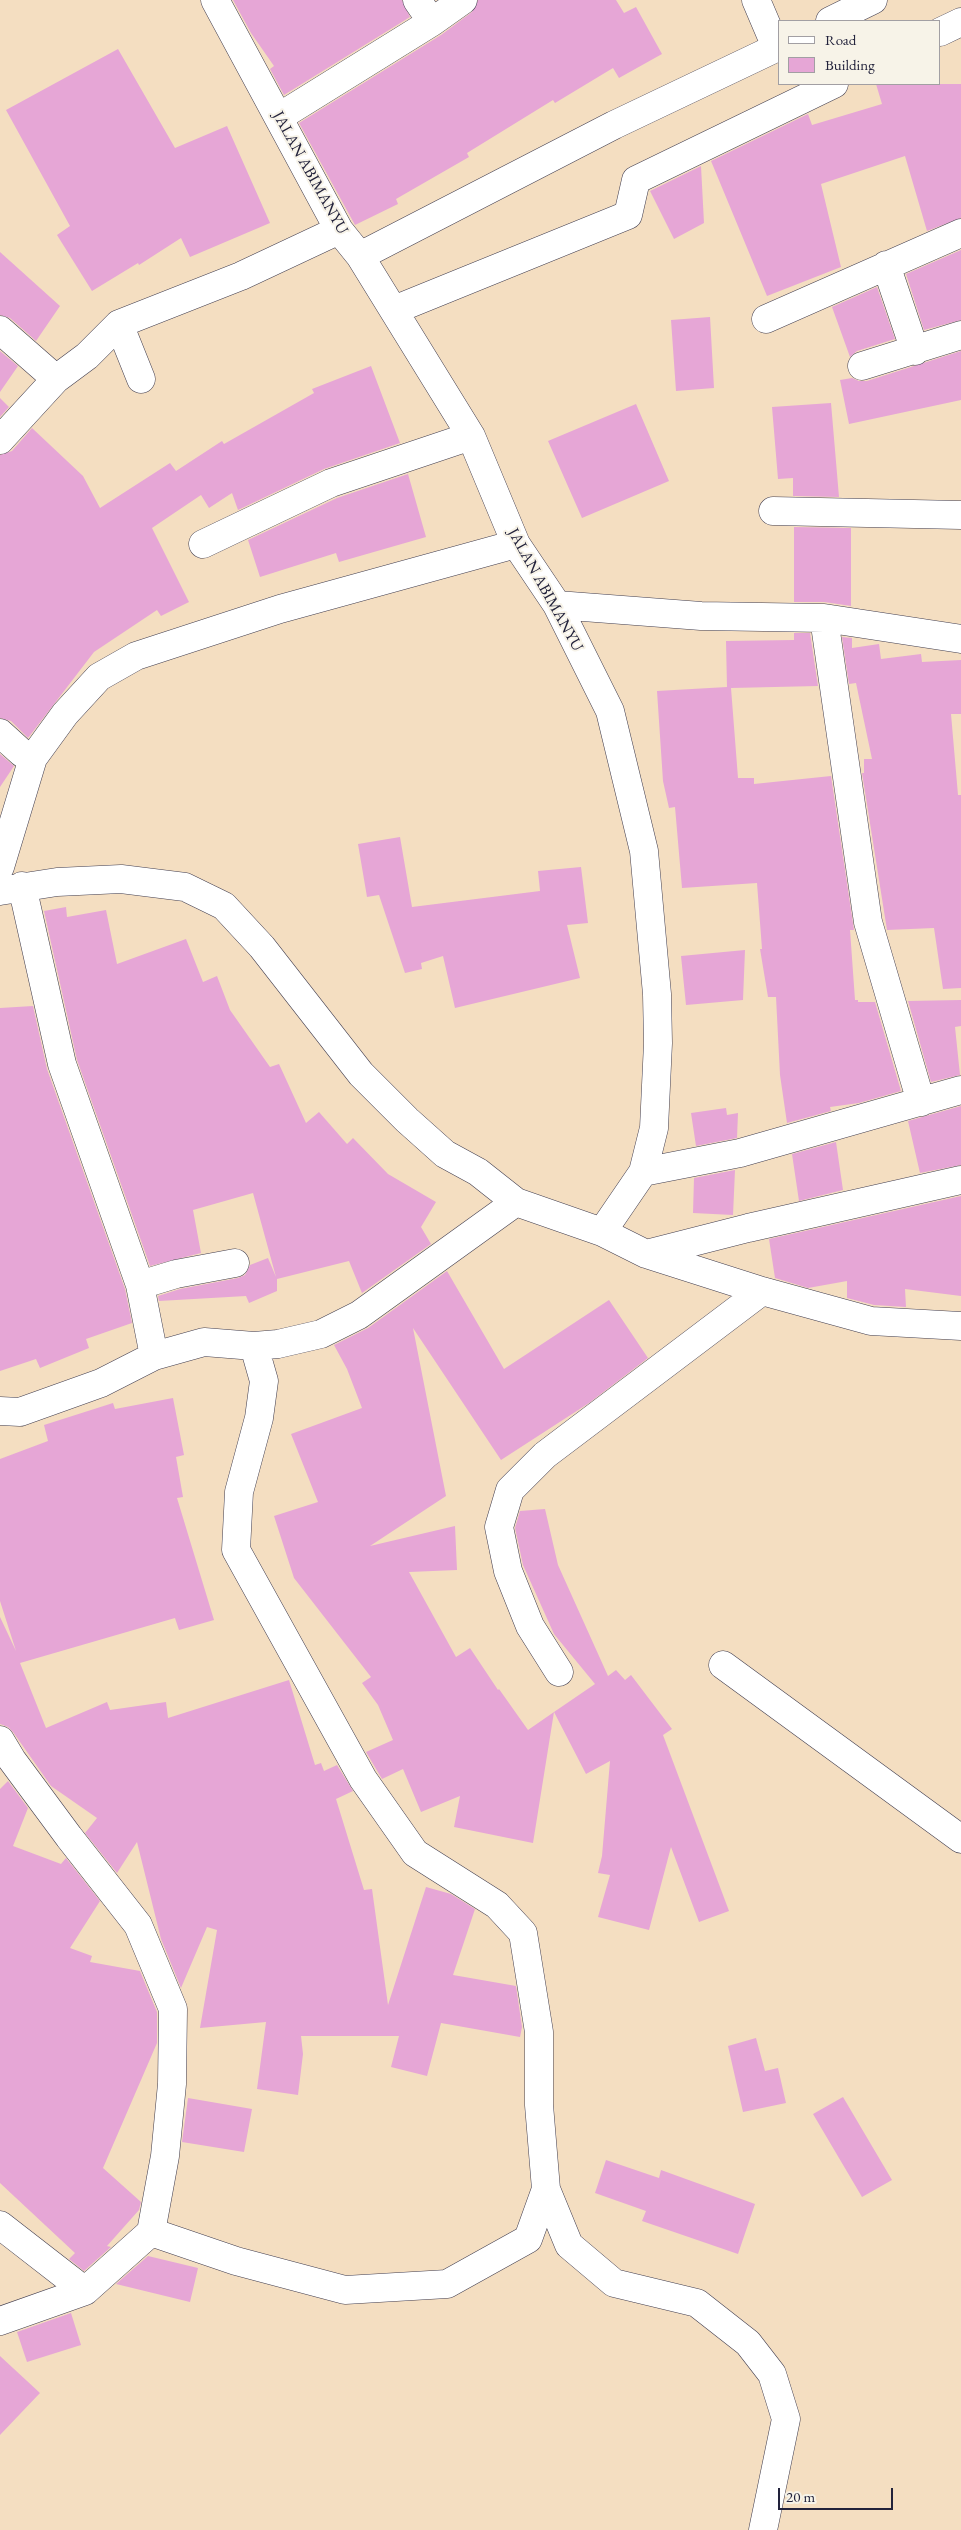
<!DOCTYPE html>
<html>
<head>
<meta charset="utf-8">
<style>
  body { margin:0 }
  #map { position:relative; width:961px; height:2530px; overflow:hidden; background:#f4dec1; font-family:"EB Garamond",serif }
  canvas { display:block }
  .legend { position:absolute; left:778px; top:20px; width:162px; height:65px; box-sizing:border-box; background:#f7f3e8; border:1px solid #a29fa3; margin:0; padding:6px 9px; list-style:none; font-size:15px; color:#22223b }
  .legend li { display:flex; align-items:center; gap:10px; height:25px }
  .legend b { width:25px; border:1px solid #a29fa3 }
  .scale { position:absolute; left:778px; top:2488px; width:115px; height:22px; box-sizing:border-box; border:2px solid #22223b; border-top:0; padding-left:6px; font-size:15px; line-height:18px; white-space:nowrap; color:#22223b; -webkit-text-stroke:4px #f7f3e8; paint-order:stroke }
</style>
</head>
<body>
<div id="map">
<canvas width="961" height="2530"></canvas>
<ul class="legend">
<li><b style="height:6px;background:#fff"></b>Road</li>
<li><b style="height:14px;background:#e6a6d6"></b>Building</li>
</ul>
<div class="scale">20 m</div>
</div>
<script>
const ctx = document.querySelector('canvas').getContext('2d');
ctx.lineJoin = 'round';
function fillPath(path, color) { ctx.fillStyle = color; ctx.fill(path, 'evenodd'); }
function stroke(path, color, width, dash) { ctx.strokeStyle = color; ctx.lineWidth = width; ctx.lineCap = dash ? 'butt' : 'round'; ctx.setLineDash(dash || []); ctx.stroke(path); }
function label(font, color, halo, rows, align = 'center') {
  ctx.font = font + ' "EB Garamond",serif'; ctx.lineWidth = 4; ctx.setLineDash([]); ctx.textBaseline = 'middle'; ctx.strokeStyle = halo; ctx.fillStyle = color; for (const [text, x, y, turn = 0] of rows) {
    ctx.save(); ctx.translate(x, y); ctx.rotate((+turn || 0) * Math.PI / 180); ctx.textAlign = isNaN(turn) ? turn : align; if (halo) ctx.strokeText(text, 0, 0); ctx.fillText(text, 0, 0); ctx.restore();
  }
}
fillPath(new Path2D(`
  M 233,0 L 402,0 L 410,17 L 284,95 L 270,69 L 274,66 L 251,33 Z
  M 478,0 L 616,0 L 624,13 L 636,7 L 662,54 L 619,78 L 613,68 L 555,103 L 553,100 L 467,153 L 469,157 L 396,199 L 398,204 L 355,225 L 299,123 L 441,35 L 472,12 Z
  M 118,49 L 175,148 L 227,126 L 270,223 L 190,257 L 181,238 L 139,265 L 138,263 L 92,291 L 57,235 L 70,226 L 6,110 Z
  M 876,84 L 961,84 L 961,218 L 927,231 L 905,156 L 821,184 L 841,267 L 767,296 L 711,161 L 808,114 L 812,125 L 882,104 Z
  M 701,166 L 704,223 L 674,239 L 650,191 Z
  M 961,250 L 961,320 L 924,330 L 906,274 Z
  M 0,252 L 60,306 L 36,341 L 10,318 L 0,315 Z
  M 877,287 L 895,339 L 857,351 L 850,357 L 832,307 Z
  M 710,317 L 714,388 L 676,391 L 671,320 Z
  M 0,351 L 18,366 L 0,392 Z
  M 961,351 L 961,400 L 849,424 L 840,380 L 852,378 L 859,381 L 867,381 Z
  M 371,366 L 400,443 L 324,469 L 238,510 L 232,493 L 209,508 L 201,495 L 152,528 L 189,602 L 161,616 L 157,610 L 94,652 L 28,738 L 11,721 L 0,718 L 0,455 L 12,451 L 32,428 L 83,476 L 100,508 L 170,463 L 176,471 L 222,441 L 224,444 L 314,393 L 312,389 Z
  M 0,398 L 9,407 L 0,417 Z
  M 831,403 L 839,497 L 793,496 L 793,478 L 778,479 L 772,407 Z
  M 636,404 L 669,481 L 582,518 L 548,441 Z
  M 408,474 L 426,537 L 339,562 L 336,553 L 260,577 L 248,540 L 337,498 Z
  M 794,527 L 851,528 L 851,606 L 824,602 L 794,602 Z
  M 794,633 L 810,633 L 818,686 L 731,688 L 738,778 L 754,778 L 754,784 L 831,776 L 854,930 L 850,930 L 855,1000 L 858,1000 L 858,1002 L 875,1002 L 901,1091 L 859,1103 L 830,1107 L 831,1111 L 787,1123 L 780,1075 L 776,997 L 768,997 L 760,949 L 762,949 L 757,883 L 682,888 L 675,807 L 669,808 L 663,781 L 657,691 L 727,687 L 726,641 L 794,640 Z
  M 842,637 L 852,638 L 852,648 L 879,644 L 881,659 L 921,654 L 922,662 L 961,660 L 961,714 L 951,714 L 958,795 L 961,795 L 961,988 L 943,989 L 934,928 L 887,930 L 862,773 L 864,773 L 864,759 L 872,759 L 856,683 L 849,684 Z
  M 0,754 L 14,766 L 0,787 Z
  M 400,837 L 412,907 L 540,891 L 538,871 L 581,867 L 588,923 L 567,925 L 580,978 L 455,1008 L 443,956 L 421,963 L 422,969 L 405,973 L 379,895 L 367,897 L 358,844 Z
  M 66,907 L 67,917 L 106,910 L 117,964 L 186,939 L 203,982 L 217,976 L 230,1010 L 270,1067 L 279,1064 L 306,1123 L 319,1112 L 347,1144 L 353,1138 L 388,1174 L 436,1202 L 421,1227 L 431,1244 L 362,1293 L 349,1261 L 277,1279 L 277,1291 L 249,1303 L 246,1296 L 159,1301 L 158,1296 L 180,1289 L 238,1278 L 245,1275 L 250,1265 L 268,1258 L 276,1277 L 253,1193 L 193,1210 L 201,1253 L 150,1266 L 77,1060 L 44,911 Z
  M 745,950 L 743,1000 L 686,1005 L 681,956 Z
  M 961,1000 L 961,1026 L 955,1027 L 960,1075 L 931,1082 L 908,1001 Z
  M 33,1006 L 47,1069 L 125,1289 L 132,1323 L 86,1339 L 89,1348 L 40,1368 L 36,1359 L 0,1371 L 0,1008 Z
  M 961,1106 L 961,1165 L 920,1173 L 908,1121 Z
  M 726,1108 L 727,1115 L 738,1113 L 737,1138 L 696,1146 L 691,1113 Z
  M 836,1142 L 843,1190 L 799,1201 L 792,1154 Z
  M 735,1170 L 733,1215 L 693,1213 L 694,1178 Z
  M 961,1196 L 961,1296 L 905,1289 L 906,1307 L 874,1305 L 847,1298 L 847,1281 L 808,1288 L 775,1278 L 769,1239 Z
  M 447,1271 L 504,1369 L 609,1300 L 648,1358 L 589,1403 L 501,1460 L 413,1328 L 446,1496 L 370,1546 L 455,1526 L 457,1570 L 409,1572 L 456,1657 L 470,1648 L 498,1690 L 499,1689 L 528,1730 L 554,1712 L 533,1843 L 454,1827 L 460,1796 L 421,1812 L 403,1769 L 382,1779 L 366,1752 L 393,1740 L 378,1705 L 362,1683 L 371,1677 L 294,1578 L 274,1516 L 318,1502 L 291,1434 L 362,1408 L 347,1369 L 334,1345 L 368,1328 Z
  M 173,1398 L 184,1455 L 176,1457 L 183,1497 L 177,1498 L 214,1620 L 179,1630 L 175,1618 L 20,1663 L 46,1728 L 107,1702 L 110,1710 L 166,1702 L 168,1718 L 289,1680 L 315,1765 L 321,1763 L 324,1771 L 337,1765 L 353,1791 L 336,1799 L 364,1890 L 372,1889 L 388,2005 L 426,1887 L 451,1894 L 475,1909 L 453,1975 L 516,1986 L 522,2027 L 520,2037 L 441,2023 L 427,2076 L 391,2067 L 399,2036 L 301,2036 L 303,2054 L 298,2095 L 257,2089 L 266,2022 L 200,2028 L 217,1930 L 207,1927 L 181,1988 L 161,1939 L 137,1842 L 117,1873 L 85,1833 L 97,1818 L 51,1786 L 13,1732 L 8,1727 L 0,1724 L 0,1617 L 16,1651 L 0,1601 L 0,1459 L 48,1441 L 44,1425 L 113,1403 L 115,1409 Z
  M 545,1509 L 558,1565 L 608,1676 L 616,1670 L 625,1680 L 631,1675 L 672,1729 L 663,1735 L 729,1911 L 699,1922 L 671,1847 L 649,1930 L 598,1917 L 610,1875 L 598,1873 L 602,1856 L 610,1761 L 586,1774 L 554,1712 L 595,1684 L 554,1634 L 523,1565 L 515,1528 L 520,1511 Z
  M 8,1781 L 28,1808 L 13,1846 L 61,1864 L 66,1858 L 100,1901 L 70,1948 L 92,1956 L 90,1962 L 140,1971 L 157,2012 L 157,2043 L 103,2168 L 141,2202 L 139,2210 L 107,2246 L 111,2247 L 84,2271 L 69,2259 L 75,2253 L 0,2183 L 0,1789 Z
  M 756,2038 L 765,2071 L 778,2068 L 786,2103 L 743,2112 L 728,2046 Z
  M 843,2097 L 892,2180 L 862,2197 L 813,2114 Z
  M 188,2098 L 252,2109 L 244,2152 L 182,2142 Z
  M 606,2160 L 659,2178 L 661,2170 L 755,2204 L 738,2254 L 642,2221 L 646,2211 L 595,2193 Z
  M 148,2256 L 198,2268 L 190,2302 L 116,2284 Z
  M 71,2313 L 81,2345 L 27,2362 L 17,2332 Z
  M 0,2356 L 40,2393 L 0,2435 Z`), '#e6a6d6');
const minor = new Path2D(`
  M 215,0 L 339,230 L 360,256 L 471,436 L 516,544 L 557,605 L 610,711 L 644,851 L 657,994 L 658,1043 L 654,1128 L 643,1172 L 602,1232
  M 417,0 L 432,22 L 463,0
  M 756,0 L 776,47
  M 830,21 L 873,0
  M 940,32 L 961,22
  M 279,117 L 432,22
  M 360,256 L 614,125 L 780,46
  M 886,265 L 915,351
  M 394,310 L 628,215 L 636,180 L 834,84
  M 766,319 L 961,233
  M 119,324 L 141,379
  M 0,330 L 56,379
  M 862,366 L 961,335
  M 0,440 L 56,379 L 87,356 L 119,324 L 241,276 L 339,230
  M 773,511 L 961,515
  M 203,544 L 331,483 L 471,436
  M 557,605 L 701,616 L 824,618 L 961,639
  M 824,618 L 868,922 L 921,1102
  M 0,733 L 22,753 L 33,758 L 0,867
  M 33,758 L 65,714 L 99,677 L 136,656 L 280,609 L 516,544
  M 22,886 L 62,1064 L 140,1285 L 154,1356
  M 0,891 L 57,882 L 121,879 L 185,887 L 224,906 L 262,947 L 361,1074 L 407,1120 L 445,1154 L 478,1172 L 516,1202 L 602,1232 L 646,1254 L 762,1291 L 871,1321 L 961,1326
  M 643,1172 L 740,1153 L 961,1090
  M 646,1254 L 748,1228 L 961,1180
  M 140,1285 L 176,1274 L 235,1263
  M 254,1346 L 278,1344 L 321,1334 L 359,1315 L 516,1202
  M 0,1411 L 20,1412 L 101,1383 L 154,1356 L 204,1342 L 254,1346 L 264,1381 L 259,1418 L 239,1492 L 236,1550 L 363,1779 L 415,1853 L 497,1905 L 523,1933 L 539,2032 L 539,2105 L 546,2189 L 569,2245 L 614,2283 L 697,2303 L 748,2343 L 772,2374 L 786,2419 L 763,2530
  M 723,1665 L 961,1839
  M 559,1672 L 530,1626 L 508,1571 L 499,1527 L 510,1490 L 545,1455 L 762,1291
  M 0,1740 L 12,1760 L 69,1837 L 138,1925 L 173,2009 L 172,2084 L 165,2156 L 151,2232 L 85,2291 L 0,2321
  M 0,2225 L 85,2291
  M 151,2232 L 236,2261 L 345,2290 L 447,2284 L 528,2239 L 546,2189`);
stroke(minor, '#423e4f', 29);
stroke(minor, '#fff', 28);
label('16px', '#22223b', '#f7f3e8', [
  ["JALAN ABIMANYU",310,173,61],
  ["JALAN ABIMANYU",545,590,61]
]);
</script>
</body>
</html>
